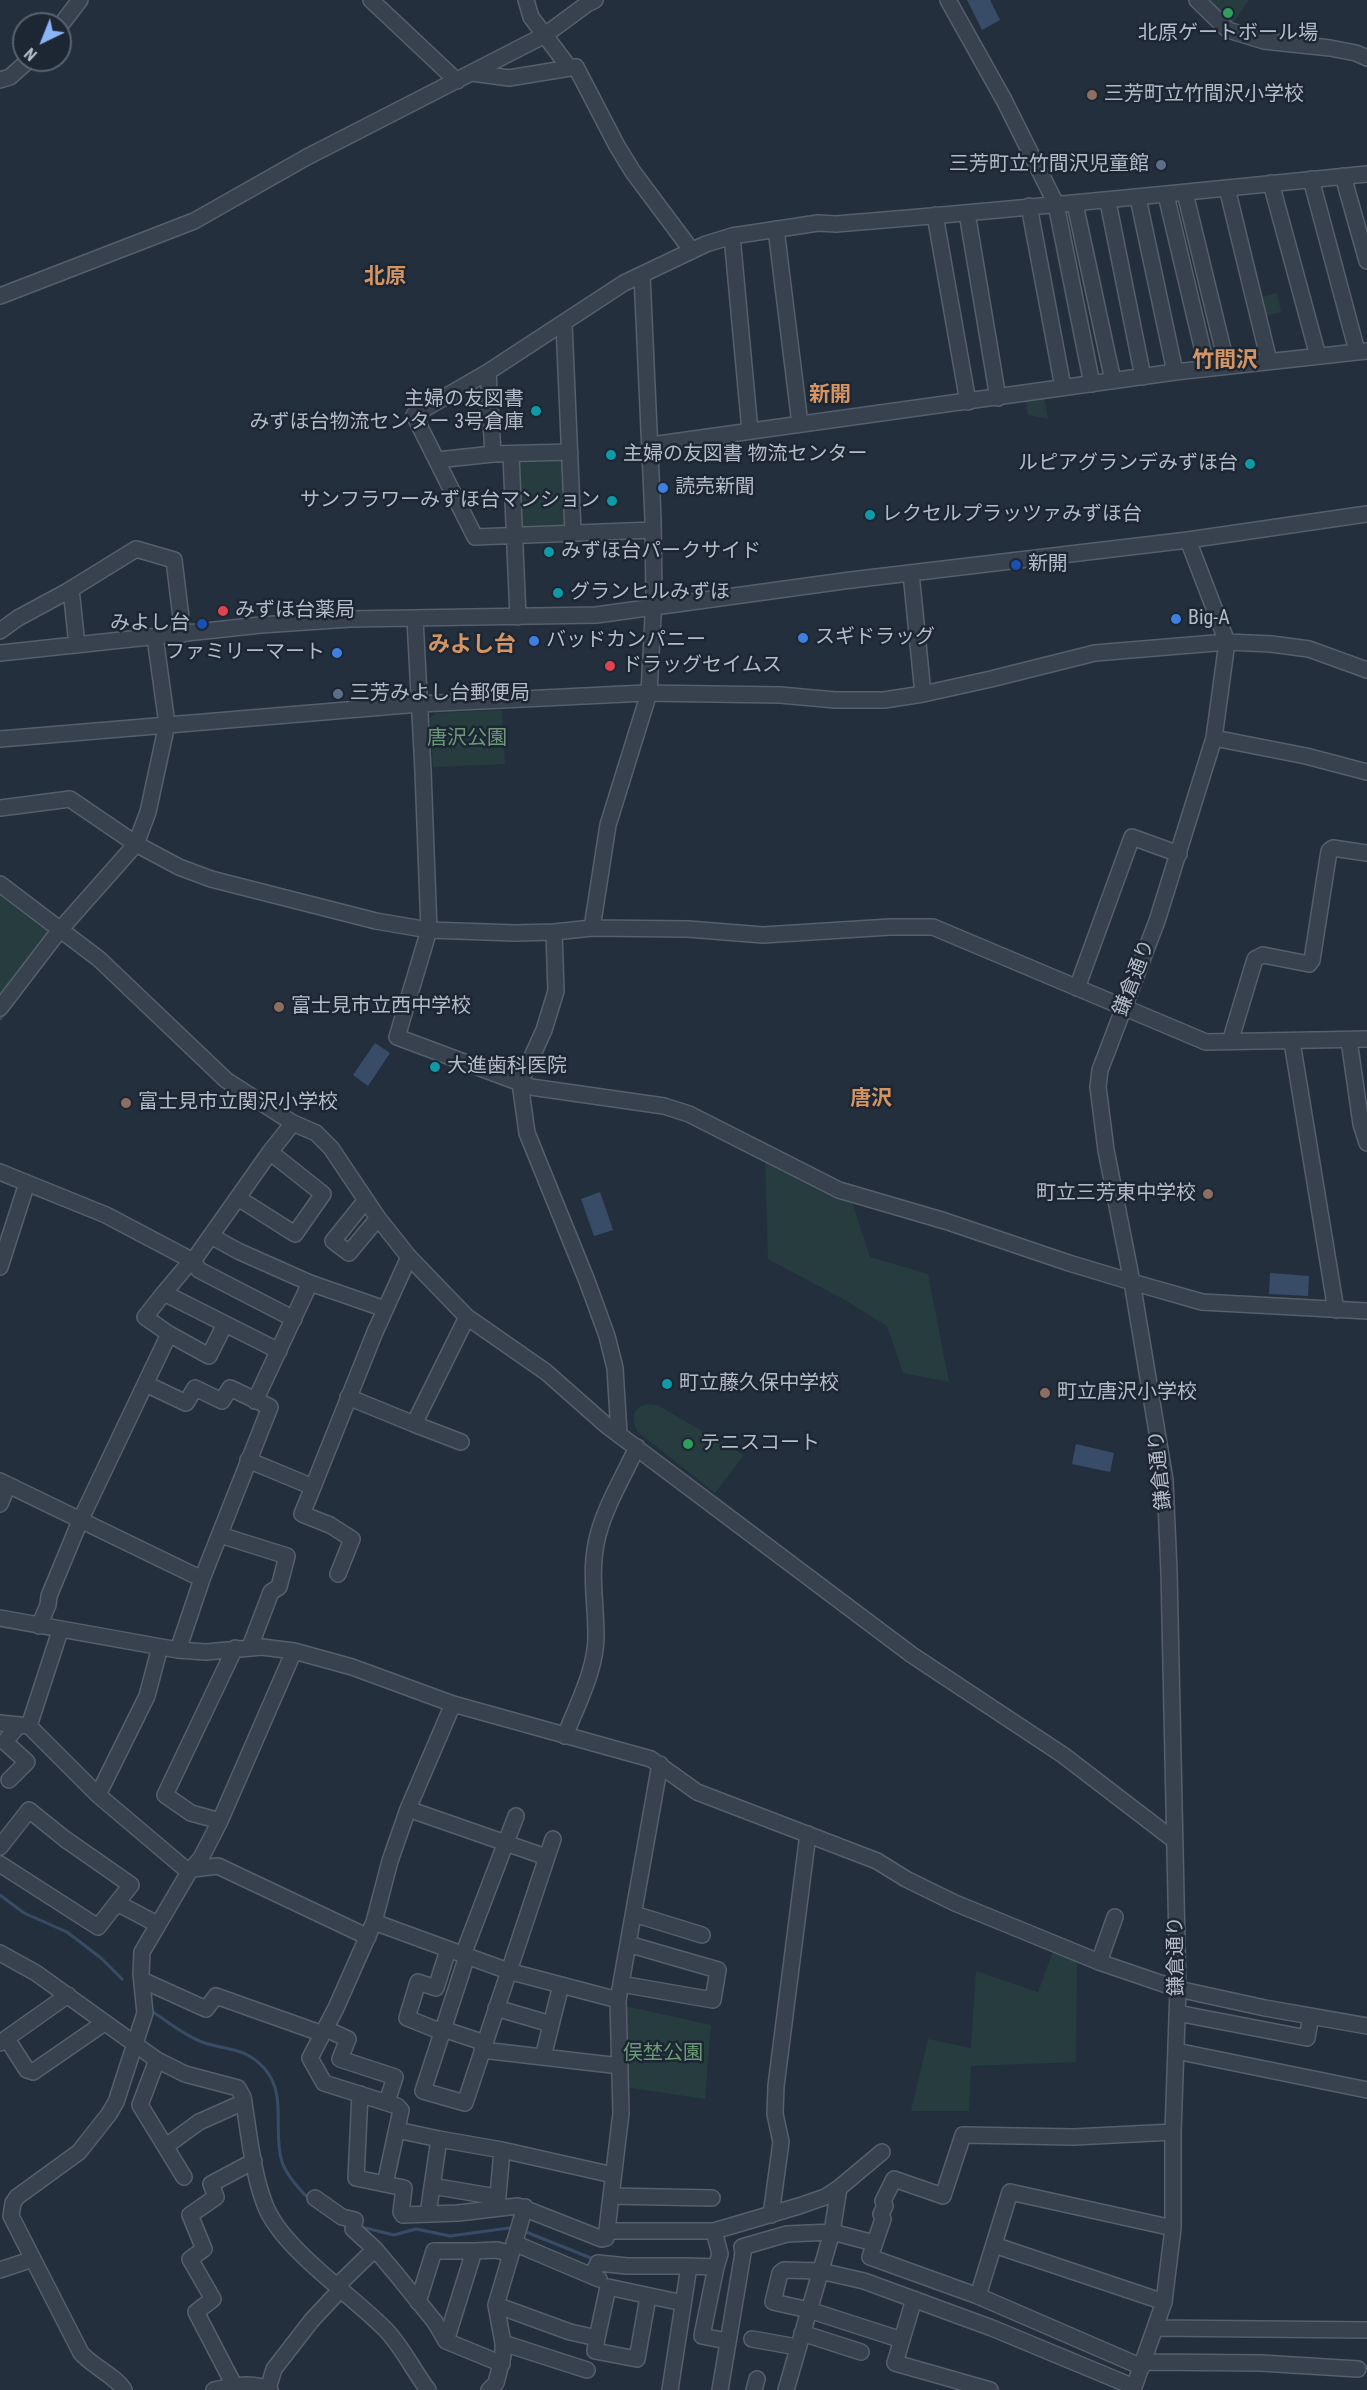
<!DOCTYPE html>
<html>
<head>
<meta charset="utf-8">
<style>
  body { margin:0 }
  #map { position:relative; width:1367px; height:2390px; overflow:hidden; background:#242f3e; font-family:"Roboto Condensed",sans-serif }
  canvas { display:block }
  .north { position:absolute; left:12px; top:12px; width:60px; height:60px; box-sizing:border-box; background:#1d2633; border:2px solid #59626f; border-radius:50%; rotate:223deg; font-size:16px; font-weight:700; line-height:24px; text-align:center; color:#b4bcc9 }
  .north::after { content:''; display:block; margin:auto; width:21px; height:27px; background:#8ab4f8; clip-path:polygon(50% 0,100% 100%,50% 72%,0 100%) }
</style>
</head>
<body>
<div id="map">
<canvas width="1367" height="2390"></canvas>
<div class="north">N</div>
</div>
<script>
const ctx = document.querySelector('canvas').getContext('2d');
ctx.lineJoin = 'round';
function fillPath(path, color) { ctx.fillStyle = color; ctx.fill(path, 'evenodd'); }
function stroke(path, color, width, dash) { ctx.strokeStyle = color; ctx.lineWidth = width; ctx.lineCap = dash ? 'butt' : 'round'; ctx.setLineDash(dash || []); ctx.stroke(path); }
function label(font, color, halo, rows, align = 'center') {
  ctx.font = font + ' "Roboto Condensed","Noto Sans JP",sans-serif'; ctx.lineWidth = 5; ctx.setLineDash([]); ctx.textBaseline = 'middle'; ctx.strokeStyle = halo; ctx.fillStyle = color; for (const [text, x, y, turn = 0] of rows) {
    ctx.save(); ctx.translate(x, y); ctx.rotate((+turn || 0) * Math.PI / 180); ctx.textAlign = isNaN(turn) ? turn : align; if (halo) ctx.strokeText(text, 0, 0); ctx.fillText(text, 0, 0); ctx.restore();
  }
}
fillPath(new Path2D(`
  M 1203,0 L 1249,0 L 1230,27 Z
  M 1277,293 L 1281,312 L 1261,317 L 1257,298 Z
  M 1044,395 L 1048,419 L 1028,415 L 1025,399 Z
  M 520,458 L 565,460 L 567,525 L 564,528 L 524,530 L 520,526 L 516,462 Z
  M 502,710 L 505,764 L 433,767 L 430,718 L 435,713 Z
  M 0,891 L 52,930 L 0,1004 Z
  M 765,1157 L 850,1196 L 870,1257 L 928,1274 L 949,1382 L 903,1373 L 887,1326 L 845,1300 L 768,1259 Z
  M 647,1404 L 657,1405 L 744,1455 L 715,1493 L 638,1432 C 631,1420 632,1407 647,1404 Z
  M 1054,1949 L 1077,1958 L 1076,2062 L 971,2066 L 969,2111 L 911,2111 L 928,2039 L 971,2048 L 976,1971 L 1038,1992 Z
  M 625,2006 L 711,2025 L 705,2099 L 624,2087 Z`), '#263c3f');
fillPath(new Path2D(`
  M 967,0 L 990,0 L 1000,20 L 982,30 Z
  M 375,1043 L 390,1053 L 368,1086 L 353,1075 Z
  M 600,1192 L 613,1230 L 594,1236 L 581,1199 Z
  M 1270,1273 L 1309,1276 L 1308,1296 L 1269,1294 Z
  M 1076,1444 L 1114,1453 L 1110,1472 L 1072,1464 Z`), '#394c67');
stroke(new Path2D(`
  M 0,1019 L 5,1013
  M 0,1895 L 24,1913 L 67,1932 L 101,1958 L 122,1979
  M 150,2010 C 167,2021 183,2035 202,2042 C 227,2051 244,2046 264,2068 C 288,2094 272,2131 282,2162 C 287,2176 298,2188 309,2199
  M 361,2227 L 394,2235 L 416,2229 L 450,2236 L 509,2228
  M 526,2232 L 591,2258`), '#394c67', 3);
const minor = new Path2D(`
  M 371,0 L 457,81
  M 526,0 L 531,17 L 568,66
  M 948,0 L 1004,100 L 1056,204 L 1092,384
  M 1197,0 L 1228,30 L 1264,41 L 1330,48 L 1356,53 L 1367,58
  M 60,26 L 80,0
  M 472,73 L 509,78 L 576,67 L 617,146 L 633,172 L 692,251
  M 0,80 L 10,77 L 29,60
  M 1343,176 L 1367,261
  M 1311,179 L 1357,351
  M 1271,183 L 1318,356
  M 1227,188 L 1269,361
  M 1185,193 L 1227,366
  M 1166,195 L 1207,368
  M 1138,198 L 1175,372
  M 1108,202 L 1143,377
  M 1075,204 L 1113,381
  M 1029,206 L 1063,387
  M 967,213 L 998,398
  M 935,215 L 968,402
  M 776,229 L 800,424
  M 732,236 L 750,431
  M 0,296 L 194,221 L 307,157 L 545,35 L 587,4 L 595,0
  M 564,323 L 573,532
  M 488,372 L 493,454
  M 651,445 L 1175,372 L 1367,351
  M 511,455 L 518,617
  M 437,460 L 493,454 L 570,452
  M 653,530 L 475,537 L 414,415 L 488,372 L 624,283 L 706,244 L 732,236 L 818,223 L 836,224 C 1013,210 1190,192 1367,174
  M 911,573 L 923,694
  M 71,589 L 77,645
  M 415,619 L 423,771 L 429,930 L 397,1037 L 531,1087 L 664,1106 L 689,1114 L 839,1190 L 945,1221 L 1069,1263 L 1132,1282 L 1202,1302 L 1367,1311
  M 0,631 L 18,618 L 68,591 L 136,549 L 174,560 L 183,634
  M 0,653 L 261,625 L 350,619 L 596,615 L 851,580 L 1188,540 L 1367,514
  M 1214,738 L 1306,756 L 1367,772
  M 0,739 L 419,704 L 646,693 L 780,695 L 835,700 L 884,700 L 923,694 L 991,679 L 1095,653 L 1227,642 L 1271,644 L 1309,649 L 1367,670
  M 0,808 L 70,799 L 136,844 L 179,867 L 211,879 L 376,921 L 429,930 L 515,933 L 554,932 L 592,928 L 688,929 L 763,935 L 890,927 L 933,927 L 1206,1042 L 1367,1039
  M 0,884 L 99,959 L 226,1080 L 293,1123 L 316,1133 L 331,1148 L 378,1218 L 409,1257 L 467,1317 L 546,1372 L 606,1425 L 912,1655 L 1063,1755 L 1174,1840
  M 592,928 L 608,825 L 649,693 L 654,598 L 653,519 L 642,275
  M 554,932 L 556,991 L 544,1030 L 520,1083 L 527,1133 L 587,1281 L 607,1336 L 615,1368 L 619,1434
  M 1077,988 L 1132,837 L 1179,854
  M 0,1008 L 59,931 L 136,844 L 148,812 L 167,724 L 155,637
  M 1349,1040 L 1361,1124 L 1367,1143
  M 1230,1042 L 1255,959 L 1263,955 L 1309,964 L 1312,960 L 1329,851 L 1333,848 L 1367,853
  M 1292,1042 L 1336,1310
  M 0,1172 L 106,1215 L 193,1261 L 270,1152 L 293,1123
  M 238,1198 L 295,1234 L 323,1194 L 270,1152
  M 366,1200 L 333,1241 L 349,1253 L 378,1218
  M 211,1236 L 238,1251 L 310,1283 L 255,1401
  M 191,1261 L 164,1293 L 279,1351
  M 193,1261 L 199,1270 L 294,1319
  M 0,1267 L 27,1183
  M 310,1283 L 385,1309
  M 164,1293 L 145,1317 L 169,1334 L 209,1356 L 225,1324
  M 146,1384 L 186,1403 L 195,1388 L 222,1401 L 230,1388 L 270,1407 L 202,1579 L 178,1650
  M 348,1397 L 414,1424 L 467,1317
  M 414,1424 L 461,1442
  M 248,1460 L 313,1487 L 375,1332 L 409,1257
  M 0,1481 L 202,1579
  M 313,1487 L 302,1514 L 330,1525 L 352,1539 L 338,1574
  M 0,1504 L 8,1485
  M 220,1535 L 287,1556 L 279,1587 L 271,1592 L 250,1647
  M 0,1618 L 178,1650 L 206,1652 L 262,1647 L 294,1651 L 352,1667 L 453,1704 L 651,1759 L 697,1792 L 877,1861 L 906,1879 L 955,1903 L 1099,1962 L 1178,1989 L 1265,2008 L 1367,2026
  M 39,1626 L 48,1605 L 49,1596 L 80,1521 L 169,1334
  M 160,1647 L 147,1696 L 98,1795 L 189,1872
  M 0,1723 L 29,1726 L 98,1795
  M 29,1726 L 60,1631
  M 565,1736 C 577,1705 596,1670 596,1636 C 596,1604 590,1575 596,1544 C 602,1511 623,1478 637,1447
  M 9,1780 L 27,1762 L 6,1743 L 7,1739 L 19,1725
  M 408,1809 L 546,1857
  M 220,1821 L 191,1813 L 165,1795 L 235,1648
  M 0,1847 L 29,1810 L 65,1839 L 131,1885 L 98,1927 L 0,1864
  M 193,1869 L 218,1866 L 368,1937
  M 117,1903 L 157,1924
  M 634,1914 L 702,1935
  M 374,1922 L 508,1971 L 618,2000
  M 0,1953 L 36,1973 L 157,2060 L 185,2074 L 238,2088 L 243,2097 C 249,2132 252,2171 265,2205 C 282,2249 352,2295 386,2330 C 403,2348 413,2370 428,2390
  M 463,1955 L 516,1816
  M 467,1956 L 423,2091 L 465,2103 L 553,1839
  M 1099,1962 L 1115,1917
  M 142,1980 L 206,2009 L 216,1996 L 323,2034
  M 621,1984 L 713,2000 L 718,1970 L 628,1944
  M 496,2008 L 551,2024
  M 1177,2013 L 1307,2038 L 1311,2016
  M 326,2029 L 348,2039 L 340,2059 L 395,2077 L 387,2102
  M 443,2029 L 485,2043
  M 442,2032 L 407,2018 L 418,1982 L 436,1988 L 448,1950
  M 7,2039 L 27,2070 L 33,2072 L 104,2023
  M 0,2043 L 68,1995
  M 482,2050 L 620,2066
  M 1176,2051 L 1367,2090
  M 543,2057 L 561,1985
  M 157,2060 L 140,2105 L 184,2177
  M 360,2094 L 356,2178 L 404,2188 L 401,2212 L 403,2215 L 458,2213 L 518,2206 L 602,2239 L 606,2238 L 621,2113 L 618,2000 L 660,1764
  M 397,2130 L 439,2139
  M 166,2146 L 199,2122 L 244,2102
  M 385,2184 L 401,2110 L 397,2106 L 324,2083 L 310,2058 L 336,2008 L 374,1922 L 390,1861 L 408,1809 L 453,1704
  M 432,2186 L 497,2197
  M 839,2188 L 882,2152
  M 611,2196 L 712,2198
  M 315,2198 L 342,2217 L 355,2220 L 353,2229 L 375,2249 L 396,2274 L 435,2322 L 446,2341 L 502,2364
  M 497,2207 L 502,2150
  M 428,2214 L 439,2139 L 502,2150 L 613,2175
  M 771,2215 L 781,2142 L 775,2114 L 776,2086 L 808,1834
  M 607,2231 L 714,2231 L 799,2206 L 825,2197 L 839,2188 L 832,2232 L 786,2390
  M 714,2231 L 720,2254 L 716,2267
  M 514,2243 L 599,2279
  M 994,2245 L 1164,2302
  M 474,2251 L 497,2250 L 511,2254
  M 689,2266 L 716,2267 L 702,2336 L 727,2341
  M 0,2270 L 33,2259
  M 592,2275 L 598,2263 L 627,2266 L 689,2266 L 670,2390
  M 337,2286 L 375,2249
  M 978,2296 L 1010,2192 L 1173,2228
  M 914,2299 L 895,2363 L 990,2390
  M 418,2302 L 434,2251 L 474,2251 L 446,2341
  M 496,2305 L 570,2332 L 597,2338 L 608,2287 L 683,2303
  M 1156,2328 L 1367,2330
  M 802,2333 L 861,2352
  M 597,2338 L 595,2351 L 637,2359 L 648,2297
  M 752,2339 L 797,2347
  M 902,2340 L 809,2310 L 773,2302 L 780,2273 L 784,2270 L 820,2271 L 864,2281 L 992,2328 L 1134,2387
  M 503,2343 L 587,2370
  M 1144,2362 L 1261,2363 L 1358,2369
  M 1142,2367 L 978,2296 L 870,2257 L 883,2219 L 881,2214 L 885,2206 L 883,2201 L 894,2179 L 943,2196 L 963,2135 L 1074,2137 L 1173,2132
  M 234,2385 L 196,2312 L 213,2299 L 190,2259 L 204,2249 L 190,2215 L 216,2197 L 211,2184 L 254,2161
  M 268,2389 L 274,2369 L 312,2320 L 341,2289
  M 124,2390 C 117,2377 92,2366 81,2353 L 11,2216 L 13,2203 L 17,2197 L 79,2152 L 109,2114 L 116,2102 L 145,2013 L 141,1974 L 142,1952 L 189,1872 L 201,1858 L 220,1821 L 294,1651
  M 214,2390 C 231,2386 253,2381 270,2390
  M 489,2390 L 496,2383 L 503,2356 L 503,2343 L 496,2305 L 525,2207
  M 720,2390 L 743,2253 L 742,2247 L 787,2234 L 832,2232 L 874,2243
  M 754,2390 L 757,2379
  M 1133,2390 L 1164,2302 L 1173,2228 L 1173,2132 L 1178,1989 L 1169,1572 L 1165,1480 L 1132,1282 L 1106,1150 L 1098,1087 L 1100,1070 L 1157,921 L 1214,738 L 1227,642 L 1188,540`);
stroke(minor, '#565f6c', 18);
stroke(minor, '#38414e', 15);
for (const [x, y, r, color] of [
  [1228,13,6,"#2e9e5b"],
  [1092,95,6,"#8d6e63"],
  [1161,165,6,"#5c6f8a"],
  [536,411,6,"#0f9aa8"],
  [611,455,6,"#0f9aa8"],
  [1250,464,6,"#0f9aa8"],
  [663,488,6,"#3f7fe0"],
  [612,501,6,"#0f9aa8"],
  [870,515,6,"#0f9aa8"],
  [549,552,6,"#0f9aa8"],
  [1016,565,6,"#1a4fb4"],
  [558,593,6,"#0f9aa8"],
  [223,611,6,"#e0444e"],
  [1176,619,6,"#3f7fe0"],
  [202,624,6,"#1a4fb4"],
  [803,638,6,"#3f7fe0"],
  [534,641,6,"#3f7fe0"],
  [337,653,6,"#3f7fe0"],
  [610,666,6,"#e0444e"],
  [338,694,6,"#5c6f8a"],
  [279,1007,6,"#8d6e63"],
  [435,1067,6,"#0f9aa8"],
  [126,1103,6,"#8d6e63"],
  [1208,1194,6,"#8d6e63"],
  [667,1384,6,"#0f9aa8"],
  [1045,1393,6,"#8d6e63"],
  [688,1444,6,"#2e9e5b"]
]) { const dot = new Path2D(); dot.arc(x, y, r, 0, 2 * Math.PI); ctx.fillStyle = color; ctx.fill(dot); stroke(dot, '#1d2633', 2); }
label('20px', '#b4bcc9', '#1d2633', [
  ["北原ゲートボール場",1228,34,"center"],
  ["三芳町立竹間沢小学校",1104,95],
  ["三芳町立竹間沢児童館",1149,165,"right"],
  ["主婦の友図書",524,400,"right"],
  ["みずほ台物流センター 3号倉庫",524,423,"right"],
  ["主婦の友図書 物流センター",623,455],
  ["ルピアグランデみずほ台",1238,464,"right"],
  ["読売新聞",675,488],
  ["サンフラワーみずほ台マンション",600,501,"right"],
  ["レクセルプラッツァみずほ台",882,515],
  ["みずほ台パークサイド",561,552],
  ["新開",1028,565],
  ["グランヒルみずほ",570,593],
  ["みずほ台薬局",235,611],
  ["Big-A",1188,619],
  ["みよし台",190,624,"right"],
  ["スギドラッグ",815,638],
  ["バッドカンパニー",546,641],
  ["ファミリーマート",325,653,"right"],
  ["ドラッグセイムス",622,666],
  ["三芳みよし台郵便局",350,694],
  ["富士見市立西中学校",291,1007],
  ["大進歯科医院",447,1067],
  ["富士見市立関沢小学校",138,1103],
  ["町立三芳東中学校",1196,1194,"right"],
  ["町立藤久保中学校",679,1384],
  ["町立唐沢小学校",1057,1393],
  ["テニスコート",700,1444]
], 'left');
label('20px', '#6b9a76', '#1d2633', [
  ["唐沢公園",467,739],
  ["俣埜公園",663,2054]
]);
label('20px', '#b4bcc9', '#1d2633', [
  ["鎌倉通り",1135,978,-69],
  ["鎌倉通り",1161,1470,-96],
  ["鎌倉通り",1177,1956,-91]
]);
label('bold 21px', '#d59563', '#1d2633', [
  ["北原",385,278],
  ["新開",830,396],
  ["唐沢",871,1100]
]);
label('bold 22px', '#d59563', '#1d2633', [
  ["竹間沢",1225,361],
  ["みよし台",472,645]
]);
</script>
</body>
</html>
